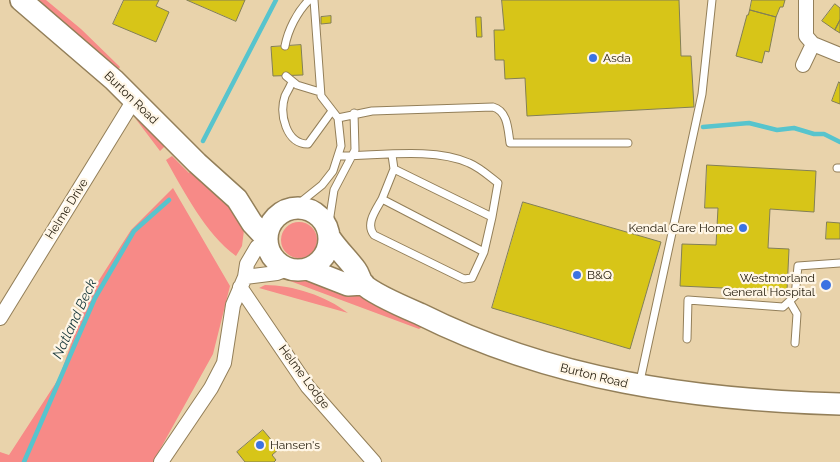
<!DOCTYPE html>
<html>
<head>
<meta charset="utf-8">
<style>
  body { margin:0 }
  canvas { display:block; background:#e9d3ab }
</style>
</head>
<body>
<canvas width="840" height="462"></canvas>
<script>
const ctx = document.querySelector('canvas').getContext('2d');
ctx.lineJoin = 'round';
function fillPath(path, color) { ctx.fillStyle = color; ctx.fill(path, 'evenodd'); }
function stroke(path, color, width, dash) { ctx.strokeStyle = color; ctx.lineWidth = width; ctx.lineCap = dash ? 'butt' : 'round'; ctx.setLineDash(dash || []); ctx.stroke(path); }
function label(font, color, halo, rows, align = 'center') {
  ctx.font = font + ' Raleway,sans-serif'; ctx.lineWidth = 4.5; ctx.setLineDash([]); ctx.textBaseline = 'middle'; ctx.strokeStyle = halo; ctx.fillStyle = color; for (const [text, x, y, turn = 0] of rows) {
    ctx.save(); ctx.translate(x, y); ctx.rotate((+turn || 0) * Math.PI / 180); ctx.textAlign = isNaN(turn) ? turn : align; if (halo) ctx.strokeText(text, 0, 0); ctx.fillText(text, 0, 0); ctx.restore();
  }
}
fillPath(new Path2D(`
  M 40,0 L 46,0 L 81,29 L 120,67 L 118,70 L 40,3 Z
  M 135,118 L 166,145 L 160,151 Z
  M 172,156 L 189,173 L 192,170 L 240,216 L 244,230 L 242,246 L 236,256 C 205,233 185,193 166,160 Z
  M 173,188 L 230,286 L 213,354 L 153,462 L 0,462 L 0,452 L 9,455 L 59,378 L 87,299 L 131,230 Z
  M281 240a18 18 0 1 1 36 0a18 18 0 1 1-36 0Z
  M 282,278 C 335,278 375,304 422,327 L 419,329 Z
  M 265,285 C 293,285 326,296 348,313 L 259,288 Z`), '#f78a87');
stroke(new Path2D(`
  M 703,127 L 749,123 L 777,130 L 794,128 L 814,134 L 824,134 L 840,142
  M 203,141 L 276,0
  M 24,462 L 95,298 L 134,231 L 169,200`), '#57c4cd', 4.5);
const building = new Path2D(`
  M 124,0 L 159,0 L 156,6 L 169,12 L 156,42 L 113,24 Z
  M 187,0 L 245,0 L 236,21 Z
  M 502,0 L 679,0 L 681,56 L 691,56 L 694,107 L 527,116 L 525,78 L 505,79 L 504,60 L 495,60 L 494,30 L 504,30 Z
  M 752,0 L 785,0 L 783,7 L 780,7 L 776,17 L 750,10 Z
  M 835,4 L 840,8 L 840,20 L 835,30 L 822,21 Z
  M 750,10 L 776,17 L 769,52 L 765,51 L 762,63 L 736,56 L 747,15 L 748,15 Z
  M 331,16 L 331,23 L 321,24 L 321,17 Z
  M 476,17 L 481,17 L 482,37 L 477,37 Z
  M 840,20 L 840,33 L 835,30 Z
  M 301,45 L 303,75 L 273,76 L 271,47 Z
  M 839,82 L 840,83 L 840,104 L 832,101 Z
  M 707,165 L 816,171 L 814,212 L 770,209 L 768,248 L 789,249 L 787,291 L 680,286 L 682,244 L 716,245 L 718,208 L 705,208 Z
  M 523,202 L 661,242 L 630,349 L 492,308 Z
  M 827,222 L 840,223 L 840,239 L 826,239 Z
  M 263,430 L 279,449 L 272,455 L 276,460 L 274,462 L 245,462 L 237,452 Z`);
fillPath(building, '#d7c518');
stroke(building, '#837f56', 1);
const lane = new Path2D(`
  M 285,46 C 288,30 297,12 309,0
  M 286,76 L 297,85 L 320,92
  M 292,82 C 290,87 287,92 285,96 C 279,114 286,144 308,144 L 332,111
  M 338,118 L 372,111 L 493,107 C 508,111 508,130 510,143 L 628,143
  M 339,156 C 378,156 433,147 469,163 C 479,167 489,176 498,183 L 492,217 L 394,169
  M 837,168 L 840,168
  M 382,199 C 376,210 365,224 374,235 L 464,279 L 472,278 L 484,252 L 382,199 L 394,169 L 392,155
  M 292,209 L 322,185 L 333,171 L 341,146 L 338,118 L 321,96 L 314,0
  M 328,229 L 334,190 L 355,150 L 354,113
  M 484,252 L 492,217
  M 790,302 L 797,314 L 795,343
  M 687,339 L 688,300 L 783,307 L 795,296 L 798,266 L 840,263
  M 640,381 L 702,94 L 712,0`);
const street = new Path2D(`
  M 806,0 L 806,36 L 813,44 L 840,55
  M 803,65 L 813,44
  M 245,277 L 277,273 L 287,269
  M 240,287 L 308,387 L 374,462
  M 0,318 L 134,100
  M 161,462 L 211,388 L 224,363 L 233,305 L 245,277 L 247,264 L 257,247 L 267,242`);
const primary = new Path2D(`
  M 21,0 L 114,80 L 197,163 L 237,199 L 252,223 L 267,239
  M267 239a31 31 0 1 1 62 0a31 31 0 1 1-62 0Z
  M 330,238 C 338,250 348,259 356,270 C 359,274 360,280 363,284 C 373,294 406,308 420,314 C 552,380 694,400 840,404
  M 307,269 L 348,285 L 364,284`);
stroke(lane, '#937f59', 9);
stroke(street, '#937f59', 16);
stroke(primary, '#937f59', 24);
stroke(lane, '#fff', 7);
stroke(street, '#fff', 14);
stroke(primary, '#fff', 21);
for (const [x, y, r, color] of [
  [593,58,5,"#3c73e2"],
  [743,228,5,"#3c73e2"],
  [577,275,5,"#3c73e2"],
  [826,285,6,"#3c73e2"],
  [260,445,5,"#3c73e2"]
]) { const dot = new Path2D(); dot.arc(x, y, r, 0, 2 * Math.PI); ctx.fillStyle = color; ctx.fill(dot); stroke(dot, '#fff6e6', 2); }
label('12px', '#231b0b', '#fff6e6', [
  ["Asda",603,58],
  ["Kendal Care Home",733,228,"right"],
  ["B&Q",587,275],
  ["Westmorland",815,278,"right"],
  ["General Hospital",815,292,"right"],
  ["Hansen's",270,445]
], 'left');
label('12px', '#231b0b', '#fff6e6', [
  ["Burton Road",131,98,44],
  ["Helme Drive",67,209,-58],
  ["Burton Road",594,376,14],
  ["Helme Lodge",304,377,53]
]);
label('italic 14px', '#18393c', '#fff6e6', [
  ["Natland Beck",75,319,-65]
]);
</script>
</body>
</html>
